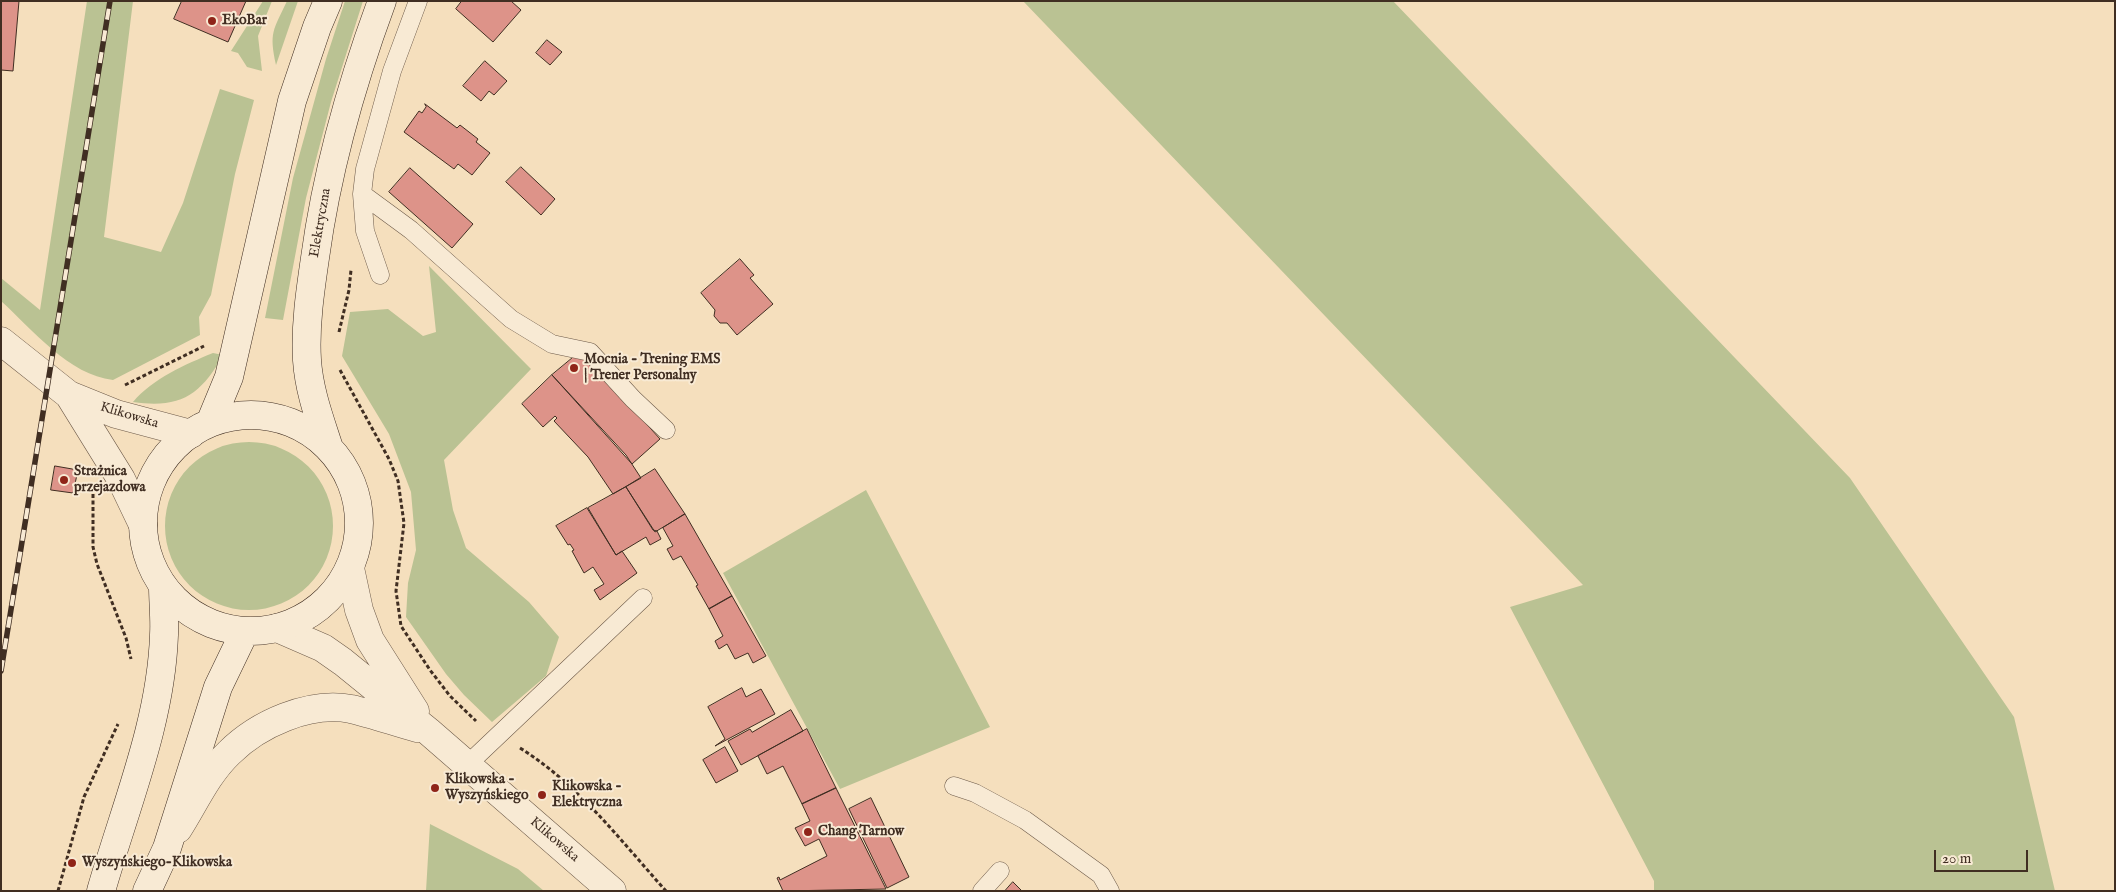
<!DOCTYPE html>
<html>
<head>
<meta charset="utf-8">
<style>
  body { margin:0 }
  #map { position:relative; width:2116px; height:892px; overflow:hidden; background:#f5dfbd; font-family:"IM FELL English",serif }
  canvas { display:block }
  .frame { position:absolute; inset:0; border:2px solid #402e22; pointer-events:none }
  .scale { position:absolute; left:1934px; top:850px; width:94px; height:22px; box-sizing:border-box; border:2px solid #402e22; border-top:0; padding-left:6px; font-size:15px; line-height:18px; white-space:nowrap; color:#402e22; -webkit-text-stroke:4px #f8ead4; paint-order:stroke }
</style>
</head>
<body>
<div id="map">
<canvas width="2116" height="892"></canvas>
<div class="frame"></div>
<div class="scale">20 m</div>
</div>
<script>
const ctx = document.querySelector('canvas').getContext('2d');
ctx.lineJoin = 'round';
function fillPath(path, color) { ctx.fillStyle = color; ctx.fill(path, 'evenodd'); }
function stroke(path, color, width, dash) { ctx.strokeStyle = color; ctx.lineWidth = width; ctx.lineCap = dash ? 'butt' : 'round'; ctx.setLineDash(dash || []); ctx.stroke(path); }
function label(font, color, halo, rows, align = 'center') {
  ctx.font = font + ' "IM FELL English",serif'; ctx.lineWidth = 4; ctx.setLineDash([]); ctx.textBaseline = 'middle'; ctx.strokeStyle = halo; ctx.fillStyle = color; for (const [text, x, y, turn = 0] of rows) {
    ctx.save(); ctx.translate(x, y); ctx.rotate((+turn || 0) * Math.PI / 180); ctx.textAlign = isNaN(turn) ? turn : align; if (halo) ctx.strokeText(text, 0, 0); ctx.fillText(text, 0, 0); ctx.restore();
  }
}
fillPath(new Path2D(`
  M 87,1 L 133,1 L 104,237 L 161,252 L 183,203 L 220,89 L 254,100 L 235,174 L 211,295 L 199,317 L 200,335 L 113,380 C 69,375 33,330 1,301 L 1,278 L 40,310 Z
  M 263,1 L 272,1 L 258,36 L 262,71 L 247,67 L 238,53 L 231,51 Z
  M 287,1 L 298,1 L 276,65 C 269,32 273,31 287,1 Z
  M 345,1 L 363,1 L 331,102 L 306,198 L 283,320 L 265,318 L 293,178 L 326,59 Z
  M 1023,1 L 1393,1 L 1850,478 L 2014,717 L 2055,891 L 1654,891 L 1654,881 L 1510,607 L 1583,585 Z
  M 429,266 L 531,369 L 444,460 L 453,510 L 466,548 L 529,602 L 559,637 L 546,676 L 492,722 L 464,695 L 446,674 L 406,617 L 408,583 L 416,550 L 411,492 L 389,434 L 342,356 L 350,312 L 388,309 L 423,336 L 436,332 Z
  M 213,353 L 223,355 C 201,395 180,409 133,402 C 152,379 186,364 213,353 Z
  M165 526a84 84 0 1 1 168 0a84 84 0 1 1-168 0Z
  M 866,490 L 990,727 L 840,789 L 723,573 Z
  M 430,824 L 518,869 L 544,891 L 426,891 Z`), '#bac293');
const building = new Path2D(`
  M 1,1 L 19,1 L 13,71 L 1,70 Z
  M 182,1 L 246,1 L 228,42 L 174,19 Z
  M 462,1 L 511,1 L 521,10 L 493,42 L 456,9 Z
  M 547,40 L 562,52 L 550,65 L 536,53 Z
  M 485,61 L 507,81 L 494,95 L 489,91 L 481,101 L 463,86 Z
  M 425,104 L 457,128 L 460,125 L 478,139 L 476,142 L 490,153 L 472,175 L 458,164 L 454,169 L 404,132 L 419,111 L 422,113 L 426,107 Z
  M 521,167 L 555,199 L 541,215 L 506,182 Z
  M 410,168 L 473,224 L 452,248 L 389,192 Z
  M 740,259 L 754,275 L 750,278 L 773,304 L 737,335 L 727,323 L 720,323 L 714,316 L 715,310 L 701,293 Z
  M 581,351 L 660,439 L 632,464 L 552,375 Z
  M 552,375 L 626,455 L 641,478 L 613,494 L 588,457 L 554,421 L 557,418 L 555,416 L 543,427 L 522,404 Z
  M 55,466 L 78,470 L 73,493 L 51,490 Z
  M 655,469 L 685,514 L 655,532 L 626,487 Z
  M 626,487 L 653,530 L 657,531 L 661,539 L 650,545 L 646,537 L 616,555 L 588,508 Z
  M 587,508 L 616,555 L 622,551 L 637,573 L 600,600 L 594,590 L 604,584 L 593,567 L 584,573 L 572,551 L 574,550 L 570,544 L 568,545 L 556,526 Z
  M 685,514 L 732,596 L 709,609 L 696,586 L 698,585 L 681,556 L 673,560 L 667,549 L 673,546 L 663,528 Z
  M 732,596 L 766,656 L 753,663 L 748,653 L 735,659 L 727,644 L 719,649 L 715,641 L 723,636 L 709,609 Z
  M 742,688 L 746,697 L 761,689 L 775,714 L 715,746 L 725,739 L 708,707 Z
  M 791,710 L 803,731 L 741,765 L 728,741 L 750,729 L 752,732 Z
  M 807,729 L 836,788 L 802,804 L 783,766 L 767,774 L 758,756 Z
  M 725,747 L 738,771 L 716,783 L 703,760 Z
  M 836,788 L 886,889 L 783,891 L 777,878 L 779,877 L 780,880 L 827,856 L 819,839 L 805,846 L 795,828 L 810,821 L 802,804 Z
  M 871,798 L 909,877 L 887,888 L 849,809 Z
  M 1013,882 L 1022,891 L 1005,891 Z`);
fillPath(building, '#dd9389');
stroke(building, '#402e22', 1);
const service = new Path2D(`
  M 362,194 L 411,230 L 511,319 L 552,344 L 590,352 L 633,399 L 666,430
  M 380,275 L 365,231 L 362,194 L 365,169 L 392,71 L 418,1
  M 467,765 L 643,598
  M 954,786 L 975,793 L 1025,820 L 1101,875 L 1110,891
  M 982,891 L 1000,871`);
const tertiary = new Path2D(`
  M 1,341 L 69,395 L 116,414 L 191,434
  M 69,395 L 121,479 L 143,525
  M 350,568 L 359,610 L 370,640 L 415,711
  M 277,628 L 323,648 L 343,662 L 428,731 L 612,891
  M 178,829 C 194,804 207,774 229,753 C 258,724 309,701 351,709 C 373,714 395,722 417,728`);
const secondary = new Path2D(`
  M143 523a108 108 0 1 1 216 0a108 108 0 1 1-216 0Z
  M 210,423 L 229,377 L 292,101 L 317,27 L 328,1
  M 329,448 C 320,420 309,391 307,360 C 305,326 310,292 315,258 C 327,169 351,85 382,1
  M 101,891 C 125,807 161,723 164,635 C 165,619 163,602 163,586
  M 147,891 L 167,848 L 218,687 L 245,631`);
stroke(service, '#6d5a49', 19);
stroke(tertiary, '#6d5a49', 29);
stroke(secondary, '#402e22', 29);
stroke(new Path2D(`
  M 339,332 L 349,290 L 351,270
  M 340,370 L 389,459 L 398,481 L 404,523 L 396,591 L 401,626 L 430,670 L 450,696 L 476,721
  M 125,385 L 204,346
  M 93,494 L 93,547 L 97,564 L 126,638 L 131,659
  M 520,748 C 578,784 621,841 666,891
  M 58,891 L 84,797 L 118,724`), '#402e22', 3, [4, 2.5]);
stroke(service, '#f8ead4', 18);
stroke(tertiary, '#f8ead4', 28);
stroke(secondary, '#f8ead4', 28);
const rail = new Path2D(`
  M 1,671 L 110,1`);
stroke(rail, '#402e22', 5.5);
stroke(rail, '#f8ead4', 4, [11]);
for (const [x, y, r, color] of [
  [212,21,5,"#8f2418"],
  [574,368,5,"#8f2418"],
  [64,480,5,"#8f2418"],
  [435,788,5,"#8f2418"],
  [542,795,5,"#8f2418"],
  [808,832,5,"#8f2418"],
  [72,863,5,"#8f2418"]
]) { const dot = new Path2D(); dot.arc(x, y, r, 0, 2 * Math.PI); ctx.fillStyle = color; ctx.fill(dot); stroke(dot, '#f8ead4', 2); }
label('bold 14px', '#402e22', '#f8ead4', [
  ["EkoBar",222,21],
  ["Mocnia - Trening EMS",584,360],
  ["| Trener Personalny",584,376],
  ["Strażnica",74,472],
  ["przejazdowa",74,488],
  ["Klikowska -",445,780],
  ["Wyszyńskiego",445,796],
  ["Klikowska -",552,787],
  ["Elektryczna",552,803],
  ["Chang Tarnow",818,832],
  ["Wyszyńskiego-Klikowska",82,863]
], 'left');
label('14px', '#402e22', '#f8ead4', [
  ["Elektryczna",321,223,-80],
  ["Klikowska",129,416,17],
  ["Klikowska",554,840,41]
]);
</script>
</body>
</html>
